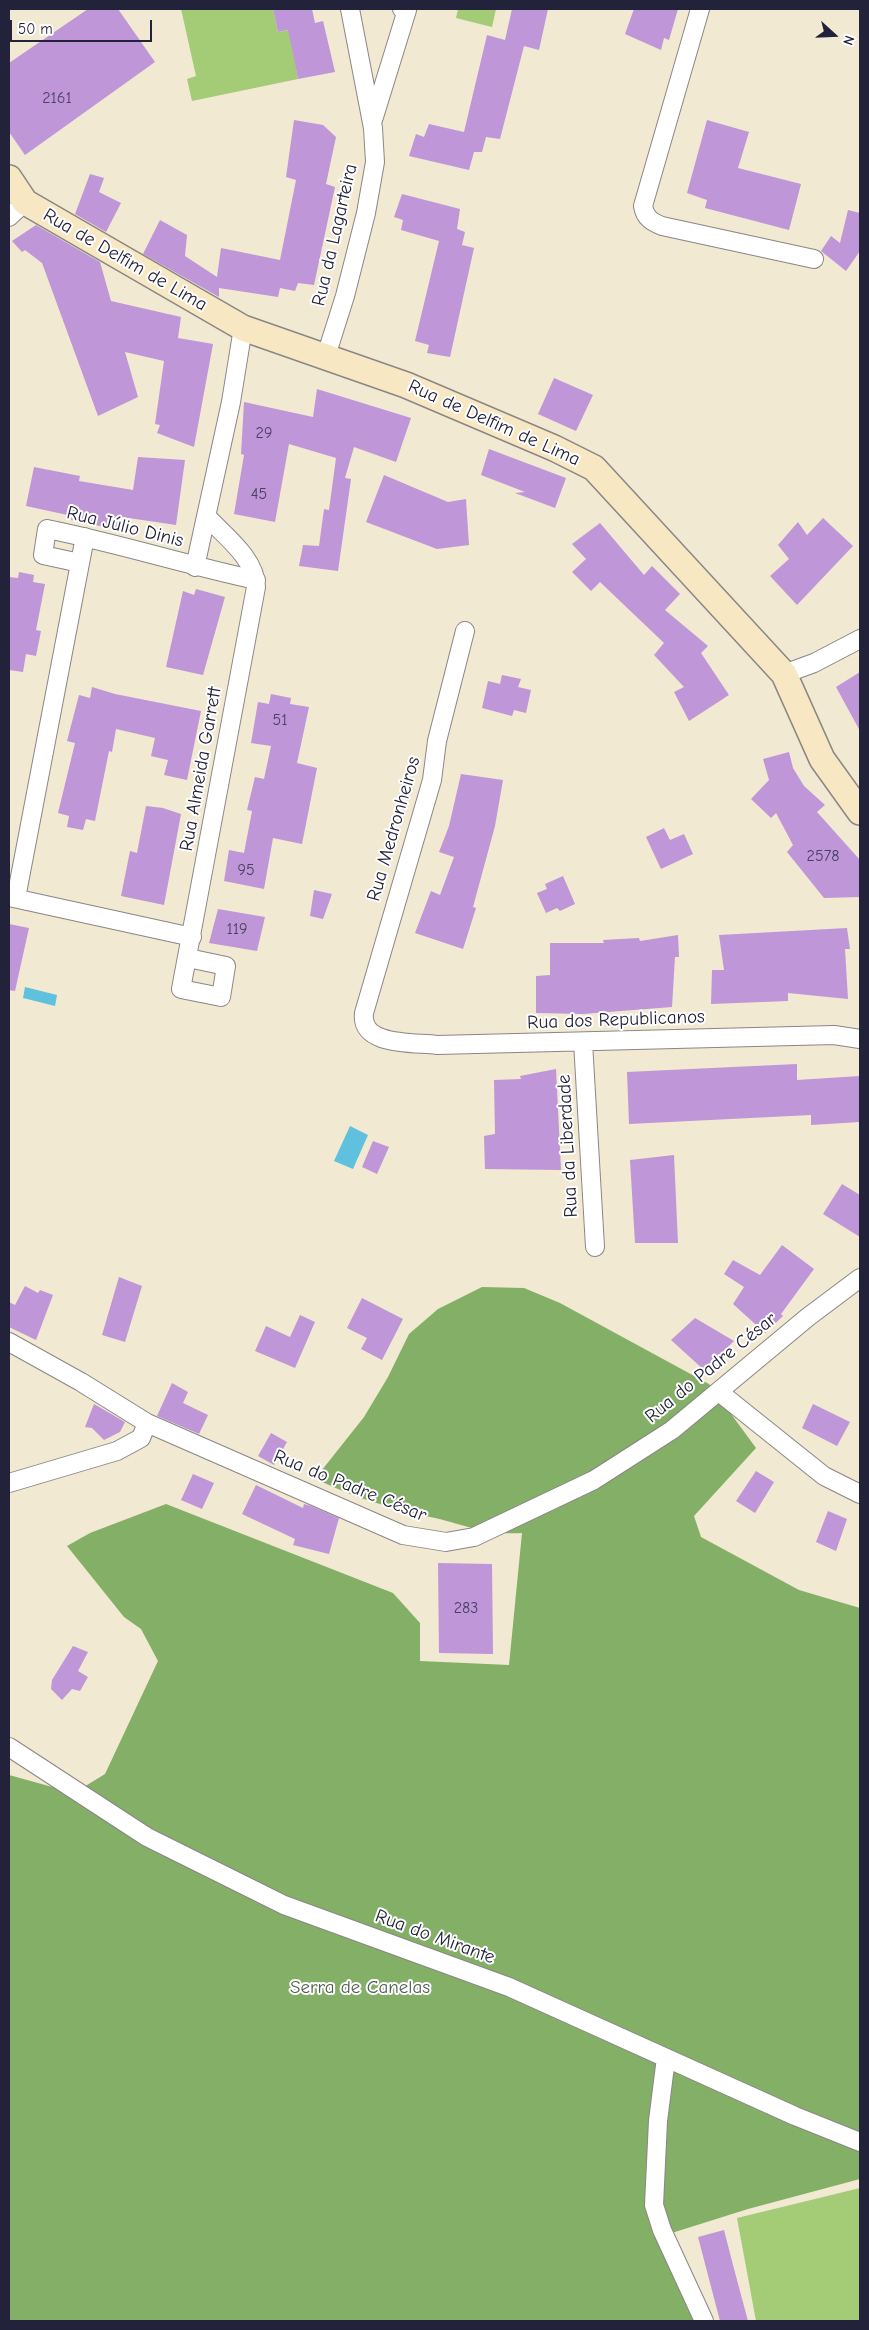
<!DOCTYPE html>
<html>
<head>
<meta charset="utf-8">
<style>
  body { margin:0 }
  #map { position:relative; width:869px; height:2330px; overflow:hidden; background:#f1e9d1; font-family:"Comic Neue",sans-serif }
  canvas { display:block }
  .frame { position:absolute; inset:0; border:10px solid #22223b; pointer-events:none }
  .north { position:absolute; left:809px; top:10px; width:50px; height:50px; -webkit-text-stroke:4px #fff; paint-order:stroke; rotate:110deg; font-size:14px; font-weight:700; line-height:20px; text-align:center; color:#22223b }
  .north::after { content:''; display:block; margin:auto; width:18px; height:22px; background:#22223b; clip-path:polygon(50% 0,100% 100%,50% 72%,0 100%) }
  .scale { position:absolute; left:10px; top:20px; width:142px; height:22px; box-sizing:border-box; border:2px solid #22223b; border-top:0; padding-left:6px; font-size:15px; line-height:18px; white-space:nowrap; color:#22223b; -webkit-text-stroke:4px #fff; paint-order:stroke }
</style>
</head>
<body>
<div id="map">
<canvas width="869" height="2330"></canvas>
<div class="frame"></div>
<div class="north">N</div>
<div class="scale">50 m</div>
</div>
<script>
const ctx = document.querySelector('canvas').getContext('2d');
ctx.lineJoin = 'round';
function fillPath(path, color) { ctx.fillStyle = color; ctx.fill(path, 'evenodd'); }
function stroke(path, color, width, dash) { ctx.strokeStyle = color; ctx.lineWidth = width; ctx.lineCap = dash ? 'butt' : 'round'; ctx.setLineDash(dash || []); ctx.stroke(path); }
function label(font, color, halo, rows, align = 'center') {
  ctx.font = font + ' "Comic Neue",sans-serif'; ctx.lineWidth = 4; ctx.setLineDash([]); ctx.textBaseline = 'middle'; ctx.strokeStyle = halo; ctx.fillStyle = color; for (const [text, x, y, turn = 0] of rows) {
    ctx.save(); ctx.translate(x, y); ctx.rotate((+turn || 0) * Math.PI / 180); ctx.textAlign = isNaN(turn) ? turn : align; if (halo) ctx.strokeText(text, 0, 0); ctx.fillText(text, 0, 0); ctx.restore();
  }
}
fillPath(new Path2D(`
  M 181,9 L 273,9 L 278,32 L 289,30 L 298,79 L 192,101 L 187,79 L 196,76 Z
  M 458,9 L 496,9 L 492,27 L 456,18 Z
  M 860,2188 L 860,2321 L 756,2321 L 737,2218 Z`), '#a4cb76');
fillPath(new Path2D(`
  M 482,1287 L 524,1288 L 560,1303 L 709,1384 L 756,1448 L 694,1516 L 701,1537 L 799,1590 L 860,1608 L 860,2179 L 748,2209 L 659,2237 L 700,2321 L 9,2321 L 9,1775 L 74,1793 L 105,1774 L 158,1661 L 141,1629 L 124,1617 L 67,1546 L 90,1533 L 166,1504 L 393,1593 L 420,1623 L 420,1661 L 509,1665 L 522,1533 C 486,1535 468,1526 435,1518 C 391,1508 360,1500 318,1480 L 322,1470 L 364,1417 L 388,1377 L 409,1334 L 438,1309 Z`), '#83af67');
fillPath(new Path2D(`
  M 25,987 L 57,995 L 55,1006 L 23,998 Z
  M 350,1126 L 368,1135 L 353,1169 L 334,1161 Z`), '#5fc1dd');
fillPath(new Path2D(`
  M 88,9 L 118,9 L 155,62 L 25,155 L 9,132 L 9,63 Z
  M 273,9 L 312,9 L 315,23 L 323,21 L 335,72 L 298,79 L 288,30 L 278,32 Z
  M 512,9 L 548,9 L 539,50 L 524,46 L 500,139 L 486,137 L 482,152 L 474,152 L 469,170 L 409,156 L 416,134 L 424,137 L 429,124 L 464,132 L 487,35 L 505,40 Z
  M 634,9 L 678,9 L 669,40 L 664,38 L 661,50 L 625,34 Z
  M 294,120 L 323,125 L 336,137 L 326,184 L 335,187 L 314,285 L 298,283 L 295,291 L 280,288 L 278,297 L 219,288 L 219,297 L 143,254 L 160,220 L 187,235 L 185,256 L 217,277 L 221,248 L 280,260 L 296,180 L 286,177 Z
  M 707,120 L 749,132 L 738,168 L 801,184 L 789,230 L 705,208 L 707,200 L 687,193 Z
  M 90,174 L 104,178 L 99,192 L 121,203 L 106,232 L 75,214 Z
  M 402,194 L 460,209 L 457,229 L 465,232 L 462,245 L 474,248 L 450,357 L 427,353 L 429,345 L 415,341 L 439,241 L 401,230 L 403,220 L 394,217 Z
  M 848,210 L 860,213 L 860,251 L 846,271 L 821,251 L 831,236 L 840,243 Z
  M 36,225 L 100,262 L 111,301 L 181,317 L 178,338 L 213,344 L 194,447 L 157,433 L 160,425 L 155,424 L 164,361 L 125,352 L 138,397 L 98,416 L 42,263 L 25,250 L 22,252 L 12,241 Z
  M 554,378 L 593,395 L 576,431 L 538,414 Z
  M 317,389 L 411,418 L 396,462 L 354,447 L 345,478 L 351,479 L 338,571 L 299,566 L 303,545 L 319,546 L 324,509 L 329,510 L 336,458 L 289,444 L 275,522 L 234,514 L 244,455 L 241,454 L 244,402 L 313,417 Z
  M 489,449 L 566,478 L 555,508 L 515,493 L 525,492 L 481,475 Z
  M 138,457 L 185,460 L 176,525 L 122,517 L 119,530 L 71,520 L 72,516 L 26,506 L 34,467 L 80,476 L 79,481 L 133,490 Z
  M 384,475 L 448,502 L 466,499 L 469,545 L 437,549 L 366,522 Z
  M 823,518 L 853,546 L 797,605 L 770,576 L 789,559 L 778,545 L 798,522 L 807,535 Z
  M 600,523 L 644,575 L 652,566 L 680,594 L 665,610 L 708,646 L 701,653 L 729,695 L 689,721 L 674,692 L 684,687 L 654,655 L 664,643 L 600,582 L 591,591 L 572,572 L 586,559 L 572,544 Z
  M 19,572 L 34,575 L 33,582 L 45,584 L 36,630 L 41,631 L 36,656 L 26,654 L 23,672 L 9,670 L 9,577 L 18,578 Z
  M 196,589 L 225,597 L 203,675 L 166,667 L 183,591 L 194,595 Z
  M 860,672 L 860,731 L 836,687 Z
  M 502,675 L 521,679 L 518,687 L 531,690 L 526,713 L 514,710 L 512,716 L 482,708 L 488,681 L 500,684 Z
  M 92,687 L 115,694 L 201,711 L 187,780 L 164,775 L 168,760 L 151,756 L 155,738 L 116,729 L 112,752 L 109,751 L 95,821 L 86,819 L 83,830 L 67,827 L 69,816 L 58,813 L 75,743 L 67,741 L 79,695 L 90,698 Z
  M 271,694 L 291,698 L 290,704 L 309,707 L 297,763 L 317,768 L 302,844 L 273,838 L 264,889 L 224,881 L 229,850 L 244,853 L 252,811 L 247,810 L 255,777 L 264,779 L 271,746 L 251,743 L 258,702 L 269,704 Z
  M 789,752 L 793,768 L 804,786 L 825,805 L 817,812 L 860,860 L 860,897 L 824,898 L 787,852 L 793,845 L 776,813 L 771,818 L 751,799 L 769,780 L 763,759 Z
  M 461,774 L 503,780 L 495,826 L 473,907 L 476,908 L 463,949 L 415,933 L 431,891 L 440,895 L 454,857 L 439,852 L 449,826 Z
  M 146,806 L 163,808 L 181,814 L 164,905 L 121,896 L 130,851 L 137,853 Z
  M 664,828 L 670,840 L 684,834 L 693,854 L 661,869 L 646,837 Z
  M 563,876 L 575,904 L 560,911 L 557,908 L 546,913 L 537,893 L 547,889 L 545,884 Z
  M 314,890 L 332,894 L 323,919 L 310,916 Z
  M 218,909 L 265,917 L 257,951 L 209,943 Z
  M 9,924 L 29,928 L 15,991 L 9,990 Z
  M 847,928 L 850,949 L 845,949 L 848,999 L 788,993 L 788,1001 L 711,1004 L 712,970 L 724,970 L 719,935 Z
  M 678,935 L 679,957 L 675,957 L 672,1007 L 583,1014 L 536,1013 L 536,976 L 550,975 L 550,943 L 604,943 L 603,940 L 639,938 L 640,941 Z
  M 797,1064 L 797,1080 L 860,1076 L 860,1122 L 811,1125 L 811,1115 L 629,1124 L 627,1072 Z
  M 556,1069 L 561,1170 L 485,1169 L 484,1136 L 495,1134 L 494,1080 L 521,1079 L 520,1076 Z
  M 373,1141 L 389,1147 L 377,1174 L 362,1167 Z
  M 674,1155 L 678,1243 L 635,1243 L 630,1160 Z
  M 842,1184 L 860,1195 L 860,1237 L 823,1214 Z
  M 782,1245 L 814,1269 L 781,1314 L 783,1316 L 765,1333 L 733,1304 L 744,1287 L 724,1274 L 733,1260 L 760,1275 Z
  M 119,1277 L 142,1286 L 125,1342 L 102,1335 Z
  M 25,1286 L 38,1293 L 40,1290 L 53,1295 L 36,1340 L 9,1327 L 9,1302 L 15,1305 Z
  M 362,1298 L 403,1319 L 382,1360 L 361,1349 L 367,1338 L 347,1328 Z
  M 300,1315 L 315,1322 L 295,1368 L 255,1351 L 266,1326 L 290,1337 Z
  M 695,1318 L 734,1341 L 704,1370 L 671,1340 Z
  M 172,1383 L 188,1392 L 183,1403 L 208,1415 L 199,1434 L 157,1416 Z
  M 94,1404 L 125,1422 L 120,1432 L 104,1440 L 92,1428 L 85,1427 Z
  M 813,1404 L 850,1422 L 837,1446 L 802,1428 Z
  M 271,1433 L 287,1442 L 274,1465 L 258,1456 Z
  M 756,1471 L 774,1482 L 755,1513 L 736,1501 Z
  M 193,1474 L 214,1483 L 202,1509 L 181,1500 Z
  M 256,1485 L 303,1508 L 304,1504 L 311,1506 L 339,1518 L 329,1554 L 293,1545 L 295,1539 L 242,1514 Z
  M 828,1511 L 847,1519 L 836,1551 L 816,1542 Z
  M 438,1563 L 492,1564 L 493,1654 L 439,1653 Z
  M 73,1646 L 88,1652 L 78,1671 L 88,1677 L 80,1691 L 72,1689 L 62,1700 L 51,1689 L 52,1680 Z
  M 724,2230 L 733,2265 L 748,2321 L 720,2321 L 698,2237 Z`), '#bf96d8');
const minor = new Path2D(`
  M 700,9 L 643,206 C 645,218 652,222 662,226 L 814,259
  M 373,120 L 407,10 L 402,9
  M 9,217 L 25,202
  M 326,356 L 345,296 L 366,213 L 375,162 L 373,128 L 350,9
  M 80,563 L 43,555 L 47,529 C 117,543 186,565 256,580
  M 195,567 L 231,402 L 243,328
  M 465,631 L 437,741 L 432,780 L 364,1013 C 360,1047 415,1042 437,1045 L 834,1035 L 860,1039
  M 784,674 L 814,663 L 860,639
  M 9,897 L 192,937
  M 16,898 L 85,537
  M 188,958 L 226,966 L 221,997 L 181,989 L 256,587 C 256,559 225,536 207,517
  M 583,1042 L 595,1247
  M 9,1342 L 81,1382 L 147,1423 L 403,1535 L 446,1542 L 474,1537 L 594,1480 L 672,1430 L 808,1317 L 860,1278
  M 719,1392 L 824,1476 L 860,1494
  M 9,1483 L 117,1451 L 141,1438 L 147,1423
  M 9,1747 L 147,1837 L 284,1905 L 509,1987 L 795,2116 L 860,2142
  M 666,2058 L 658,2121 L 654,2205 L 662,2230 L 704,2321`);
const secondary = new Path2D(`
  M 9,178 L 25,202 L 243,328 L 406,385 L 554,448 L 594,468 L 784,674 L 822,759 L 860,812`);
stroke(minor, '#8a8686', 20);
stroke(secondary, '#8a8686', 28);
stroke(minor, '#fff', 18);
stroke(secondary, '#f7e8c3', 25);
label('16px', '#493f62', null, [
  ["2161",57,98],
  ["29",264,433],
  ["45",259,494],
  ["51",280,720],
  ["2578",823,856],
  ["95",246,870],
  ["119",237,929],
  ["283",466,1608]
]);
label('19px', '#22223b', '#fff', [
  ["Rua da Lagarteira",335,235,-77],
  ["Rua de Delfim de Lima",125,260,30],
  ["Rua de Delfim de Lima",494,423,24],
  ["Rua Júlio Dinis",125,527,14],
  ["Rua Almeida Garrett",201,769,-80],
  ["Rua Medronheiros",394,829,-74],
  ["Rua dos Republicanos",616,1020,-2],
  ["Rua da Liberdade",568,1146,-93],
  ["Rua do Padre César",711,1368,-39],
  ["Rua do Padre César",350,1486,22],
  ["Rua do Mirante",435,1937,20]
]);
label('19px', '#505d50', '#fff', [
  ["Serra de Canelas",360,1988]
]);
</script>
</body>
</html>
